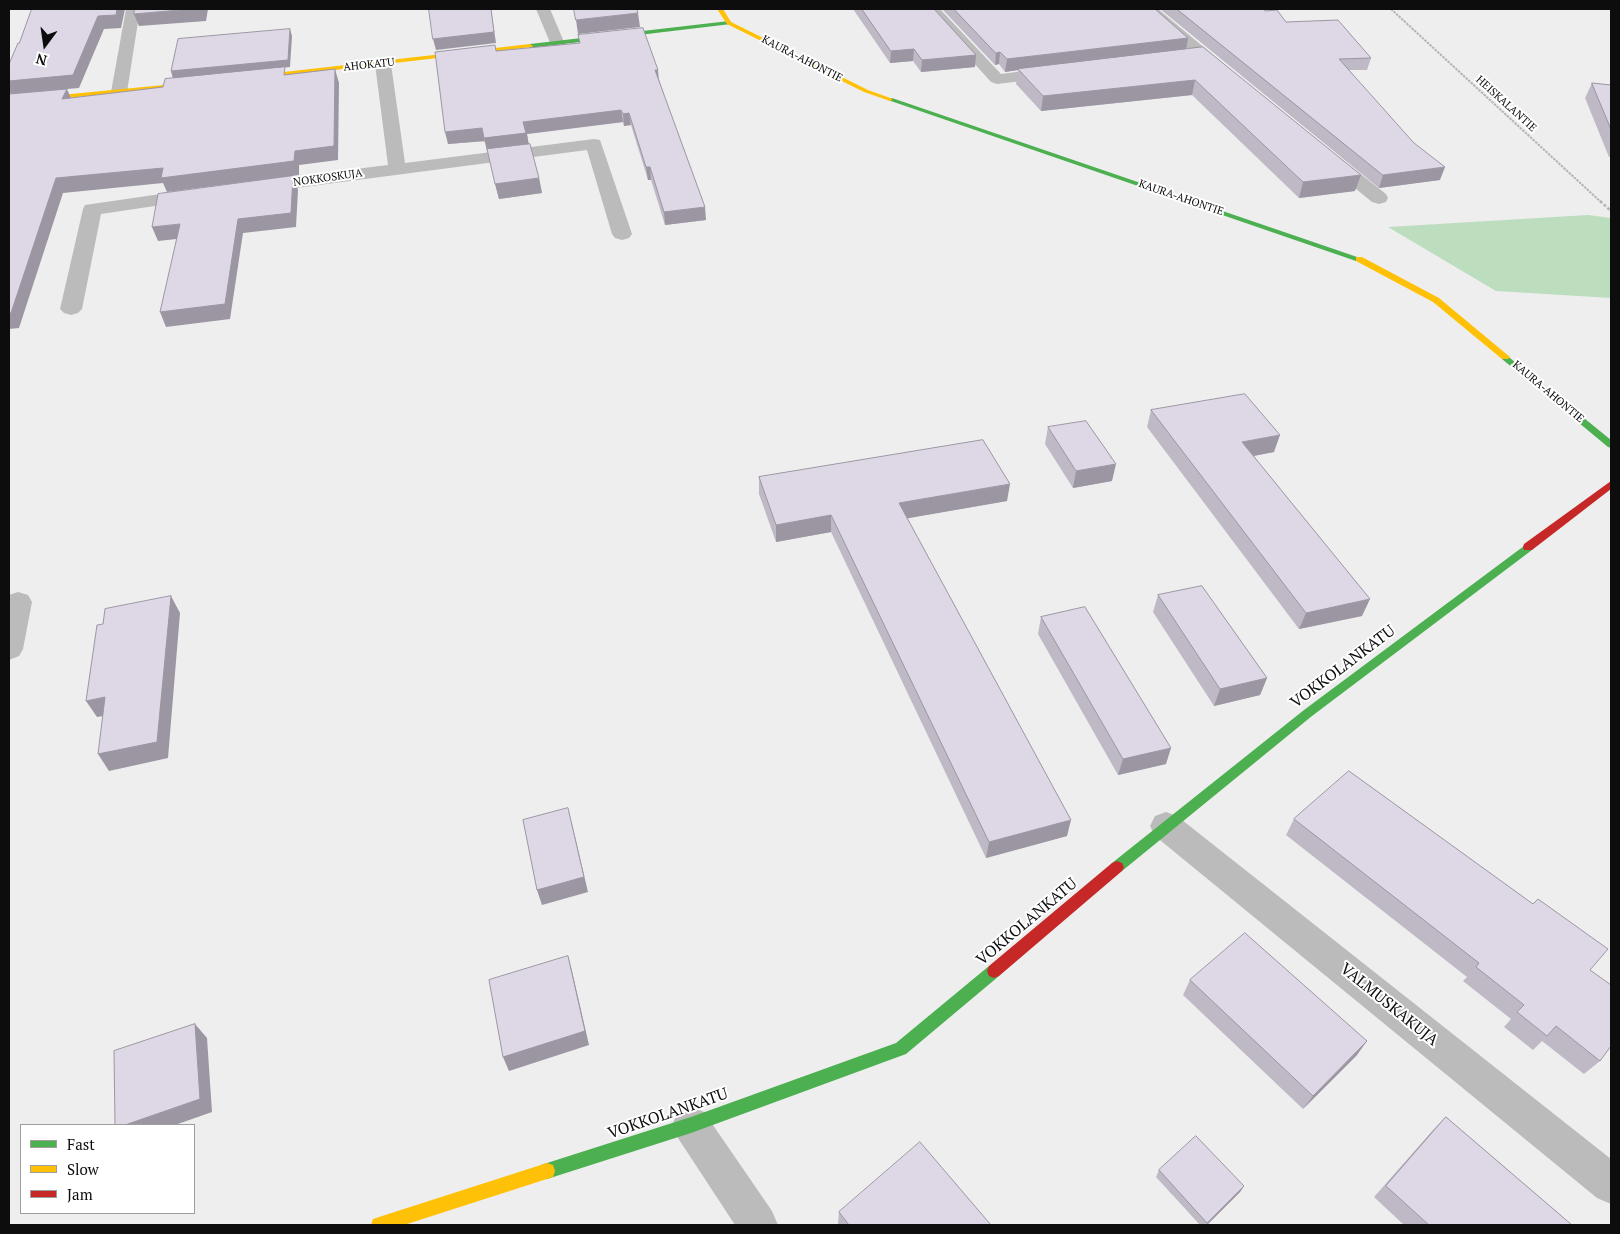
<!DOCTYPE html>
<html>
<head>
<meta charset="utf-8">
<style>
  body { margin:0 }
  #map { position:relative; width:1620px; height:1234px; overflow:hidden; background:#eeeeef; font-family:"PT Serif",serif }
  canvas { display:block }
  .frame { position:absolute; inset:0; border:10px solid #0d0d0e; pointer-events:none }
  .legend { position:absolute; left:20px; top:1124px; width:175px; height:90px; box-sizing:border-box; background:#fff; border:1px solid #9e9e9f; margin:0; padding:6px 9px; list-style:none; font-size:15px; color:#0d0d0e }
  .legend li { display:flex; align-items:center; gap:10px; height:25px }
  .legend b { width:25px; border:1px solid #9e9e9f }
  .north { position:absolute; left:20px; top:20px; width:50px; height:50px; -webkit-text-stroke:4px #fff; paint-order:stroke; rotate:194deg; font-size:14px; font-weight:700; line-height:20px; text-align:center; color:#0d0d0e }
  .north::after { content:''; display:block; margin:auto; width:18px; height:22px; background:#0d0d0e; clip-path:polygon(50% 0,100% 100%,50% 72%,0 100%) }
</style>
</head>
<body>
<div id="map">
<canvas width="1620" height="1234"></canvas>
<div class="frame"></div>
<ul class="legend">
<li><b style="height:6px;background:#4caf50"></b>Fast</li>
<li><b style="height:6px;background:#ffc107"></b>Slow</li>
<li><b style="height:6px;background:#c62828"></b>Jam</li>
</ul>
<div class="north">N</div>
</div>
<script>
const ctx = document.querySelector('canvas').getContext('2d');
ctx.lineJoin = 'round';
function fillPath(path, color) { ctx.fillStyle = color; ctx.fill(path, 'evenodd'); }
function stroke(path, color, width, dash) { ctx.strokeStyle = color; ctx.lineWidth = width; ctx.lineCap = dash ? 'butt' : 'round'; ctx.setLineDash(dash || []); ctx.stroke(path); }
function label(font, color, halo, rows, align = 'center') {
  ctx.font = font + ' "PT Serif",serif'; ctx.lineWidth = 4; ctx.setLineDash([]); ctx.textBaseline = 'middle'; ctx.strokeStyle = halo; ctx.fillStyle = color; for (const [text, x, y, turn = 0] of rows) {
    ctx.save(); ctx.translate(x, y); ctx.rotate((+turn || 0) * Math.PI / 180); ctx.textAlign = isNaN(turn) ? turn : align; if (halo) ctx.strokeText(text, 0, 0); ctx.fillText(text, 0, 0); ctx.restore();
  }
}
fillPath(new Path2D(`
  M 1588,215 L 1611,218 L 1611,298 L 1496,291 L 1388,227 Z`), '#bcdebf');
stroke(new Path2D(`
  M 1391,9 L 1602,203`), '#b5b4b5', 2, [2.5, 1]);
stroke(new Path2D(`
  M 1600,201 L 1611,211`), '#b5b4b5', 2.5, [3, 2]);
fillPath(new Path2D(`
  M 126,9 L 140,9 L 127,92 L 125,95 L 113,95 L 111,92 Z
  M 536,9 L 550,9 L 564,42 L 561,45 L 551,45 Z
  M 925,9 L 940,9 L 1001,74 L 1055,67 L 1061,69 L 1063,72 L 1061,75 L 1055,77 L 997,84 L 991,82 Z
  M 1142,9 L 1158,9 L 1230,69 L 1232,72 L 1230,75 L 1218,75 Z
  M 383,59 L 389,61 L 391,64 L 405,163 L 594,139 L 600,140 L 632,234 L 629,238 L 622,240 L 615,238 L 612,234 L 587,150 L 258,193 L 251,191 L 249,187 L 251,183 L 258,181 L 388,165 L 375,64 L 377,61 Z
  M 1329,153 L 1335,154 L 1386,194 L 1388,198 L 1386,202 L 1379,204 L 1372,202 L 1323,162 L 1320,158 L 1323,154 Z
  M 195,189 L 202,191 L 204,195 L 202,199 L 101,214 L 82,309 L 78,313 L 71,315 L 64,313 L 60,309 L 83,209 L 85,205 Z
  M 18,592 L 28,595 L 32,602 L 23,649 L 19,656 L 9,660 L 9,595 Z
  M 1166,812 L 1177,816 L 1611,1159 L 1611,1204 L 1597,1198 L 1155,836 L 1150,826 L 1155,816 Z
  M 691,1106 L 704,1112 L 772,1211 L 778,1225 L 735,1225 L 678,1138 L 672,1125 L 678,1112 Z`), '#bcbbbb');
fillPath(new Path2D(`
  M 729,21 L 731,22 L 731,24 L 530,48 L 527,46 L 530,44 Z
  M 888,98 L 892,98 L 1363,259 L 1356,261 L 888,100 Z
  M 1505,354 L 1611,440 L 1611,448 L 1608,447 L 1502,359 L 1502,355 Z
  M 1528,543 L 1532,544 L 1533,547 L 1532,550 L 1312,716 L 1122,871 L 1117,873 L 1112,871 L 1110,867 L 1112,863 L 1304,710 Z
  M 994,964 L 999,966 L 1001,971 L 999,976 L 906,1054 L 691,1133 L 547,1179 L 541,1177 L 539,1171 L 541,1165 L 547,1163 L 691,1117 L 896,1043 L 989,966 Z`), '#4caf50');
fillPath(new Path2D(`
  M 717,9 L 723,9 L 731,22 L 868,90 L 893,99 L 890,101 L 864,92 L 727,24 Z
  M 530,44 L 533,46 L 532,47 L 249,80 L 246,78 L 249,76 Z
  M 174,84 L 176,85 L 176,87 L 9,104 L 9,100 Z
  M 1356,257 L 1362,257 L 1439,298 L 1510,357 L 1508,359 L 1502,359 L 1433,302 L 1356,261 Z
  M 547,1163 L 553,1165 L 555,1171 L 553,1177 L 547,1179 L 404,1225 L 371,1225 L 373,1219 L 379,1217 Z`), '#ffc107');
fillPath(new Path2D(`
  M 1611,481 L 1611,489 L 1532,550 L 1524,550 L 1523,547 L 1524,544 Z
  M 1117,861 L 1122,863 L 1124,867 L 1122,871 L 999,976 L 994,978 L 989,976 L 987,971 L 989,966 L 1112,863 Z`), '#c62828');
fillPath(new Path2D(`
  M 853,9 L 934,9 L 975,67 L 921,72 L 913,61 L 890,63 Z
  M 942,9 L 1155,9 L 1188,38 L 1186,49 L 1355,191 L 1299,198 L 1192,95 L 1041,111 L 1016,84 L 1018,70 L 1005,72 L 999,64 L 995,65 Z
  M 1160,9 L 1263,9 L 1265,11 L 1286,22 L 1371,58 L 1367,70 L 1349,70 L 1440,180 L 1379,188 Z
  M 496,51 L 659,80 L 706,220 L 665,225 L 651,180 L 648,180 L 631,125 L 624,126 L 623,122 L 527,134 L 528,144 L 539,178 L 542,193 L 499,199 L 485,141 L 448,144 Z
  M 1592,83 L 1611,85 L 1611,157 L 1609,157 L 1585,98 Z
  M 1151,410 L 1274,452 L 1254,456 L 1362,616 L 1299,629 L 1147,427 Z
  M 1048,427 L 1112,481 L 1073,488 L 1045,444 Z
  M 759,477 L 1007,501 L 907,518 L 1067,836 L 986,858 L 831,532 L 776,542 L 759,494 Z
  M 1158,595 L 1267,678 L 1260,695 L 1214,706 L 1153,612 Z
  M 1041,617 L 1166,764 L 1118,775 L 1038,634 Z
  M 1294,819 L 1590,970 L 1600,1061 L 1584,1074 L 1542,1041 L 1533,1050 L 1504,1027 L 1511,1019 L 1463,981 L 1467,977 L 1286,835 Z
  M 1190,980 L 1357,1055 L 1303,1109 L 1183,995 Z
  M 1446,1117 L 1572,1225 L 1404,1225 L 1374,1197 L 1433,1130 Z
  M 1159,1170 L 1244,1186 L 1240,1192 L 1207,1225 L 1200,1225 L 1156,1177 Z
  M 839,1212 L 991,1225 L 839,1225 L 838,1224 Z`), '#bfb9c6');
fillPath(new Path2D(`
  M 117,9 L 125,9 L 121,28 L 104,29 L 79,88 L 67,89 L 73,103 L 9,95 L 9,81 L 98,16 Z
  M 191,9 L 208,9 L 206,21 L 139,26 L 134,14 Z
  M 491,9 L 496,43 L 436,50 L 433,39 Z
  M 638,13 L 640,27 L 578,34 L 576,20 Z
  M 290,29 L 292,36 L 290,67 L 173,79 L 171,71 Z
  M 1188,38 L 1186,50 L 1018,69 L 1018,70 L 1005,72 L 1007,59 Z
  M 914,49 L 913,61 L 890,63 L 891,51 Z
  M 1000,52 L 999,64 L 995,65 L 996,53 Z
  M 976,55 L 975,67 L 921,72 L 922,60 Z
  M 335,69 L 339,83 L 338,160 L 299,165 L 299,175 L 167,192 L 163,183 L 63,193 L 19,328 L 9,329 L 9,313 L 56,178 L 295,151 Z
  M 655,70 L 658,70 L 659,82 Z
  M 1195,80 L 1192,95 L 1041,111 L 1043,96 Z
  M 621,110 L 623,122 L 527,134 L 529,145 L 487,151 L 484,138 L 523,122 Z
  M 629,113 L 631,125 L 624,126 L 623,114 Z
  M 482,128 L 485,141 L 448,144 L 445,132 Z
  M 646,167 L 650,167 L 651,180 L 648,180 Z
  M 1445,167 L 1440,180 L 1379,188 L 1383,175 Z
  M 1361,175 L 1355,191 L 1299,198 L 1303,182 Z
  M 293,176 L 298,190 L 296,227 L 243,233 L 230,319 L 166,327 L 160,312 L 238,219 Z
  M 539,178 L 542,193 L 499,199 L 495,184 Z
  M 705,207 L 706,220 L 665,225 L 664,212 Z
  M 180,224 L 186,238 L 158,241 L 152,227 Z
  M 1280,435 L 1274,452 L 1237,459 L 1242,442 Z
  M 1116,464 L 1112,481 L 1073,488 L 1076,471 Z
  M 1010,484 L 1007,501 L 898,520 L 899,503 Z
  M 831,515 L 831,532 L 776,542 L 776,525 Z
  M 171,596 L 180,613 L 168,758 L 109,771 L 98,754 Z
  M 1370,599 L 1362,616 L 1299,629 L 1306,613 Z
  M 1267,678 L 1260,695 L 1214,706 L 1220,689 Z
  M 105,697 L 116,714 L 97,717 L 86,701 Z
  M 1171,748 L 1166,764 L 1118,775 L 1123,759 Z
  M 1071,820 L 1067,836 L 986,858 L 989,842 Z
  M 572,824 L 588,892 L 542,905 L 537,890 Z
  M 568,956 L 572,971 L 589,1045 L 509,1071 L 503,1057 Z
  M 195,1024 L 207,1038 L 212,1112 L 175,1125 L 125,1125 Z
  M 1367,1041 L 1357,1055 L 1303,1109 L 1313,1096 Z
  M 1244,1186 L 1240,1192 L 1207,1225 L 1206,1225 Z`), '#9b96a1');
const building = new Path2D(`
  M 32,9 L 117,9 L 116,15 L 98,16 L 73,75 L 9,81 L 9,64 L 18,43 L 19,43 Z
  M 135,9 L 191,9 L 134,14 Z
  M 429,9 L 491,9 L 494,32 L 433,39 Z
  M 574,9 L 637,9 L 638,13 L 576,20 Z
  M 862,9 L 934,9 L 976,55 L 922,60 L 914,49 L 891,51 Z
  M 954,9 L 1155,9 L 1188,38 L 1007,59 L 1000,52 L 996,53 Z
  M 1177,9 L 1263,9 L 1265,11 L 1277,10 L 1286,22 L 1338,20 L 1371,58 L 1339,59 L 1414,143 L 1445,167 L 1383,175 Z
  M 643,28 L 658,70 L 655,70 L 705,207 L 664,212 L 650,167 L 646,167 L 629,113 L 623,114 L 621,110 L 523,122 L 526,133 L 484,138 L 482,128 L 445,132 L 435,52 L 495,45 L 496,51 L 580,43 L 578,35 Z
  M 290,29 L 288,60 L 171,71 L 178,39 Z
  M 1203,47 L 1361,175 L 1303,182 L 1195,80 L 1043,96 L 1018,69 Z
  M 285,67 L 284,75 L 335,69 L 334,146 L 295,151 L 294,161 L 161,178 L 163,168 L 56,178 L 11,313 L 9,313 L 9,94 L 67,89 L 62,99 L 163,87 L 165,79 Z
  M 1592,83 L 1611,85 L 1611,129 Z
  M 530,144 L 539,178 L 495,184 L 487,149 Z
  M 293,176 L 291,213 L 238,219 L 225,304 L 160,312 L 180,224 L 152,227 L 158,194 Z
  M 1245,394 L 1280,435 L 1242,442 L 1370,599 L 1306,613 L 1151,410 Z
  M 1086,421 L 1116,464 L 1076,471 L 1048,427 Z
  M 983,440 L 1010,484 L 899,503 L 1071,820 L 989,842 L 831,515 L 776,525 L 759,477 Z
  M 1202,586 L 1267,678 L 1220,689 L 1158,595 Z
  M 171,596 L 157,742 L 98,754 L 105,697 L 86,701 L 97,625 L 103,624 L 105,609 Z
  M 1085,607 L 1171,748 L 1123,759 L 1041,617 Z
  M 1349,771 L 1533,904 L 1538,899 L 1608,949 L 1590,970 L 1611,985 L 1611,1046 L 1600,1061 L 1556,1026 L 1547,1036 L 1517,1012 L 1524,1005 L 1476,967 L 1479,963 L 1294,819 Z
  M 568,808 L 584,877 L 537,890 L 523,820 Z
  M 1245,933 L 1367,1041 L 1313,1096 L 1190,980 Z
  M 568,956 L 585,1031 L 503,1057 L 489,980 Z
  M 195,1024 L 200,1099 L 125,1125 L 115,1125 L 114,1051 Z
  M 1446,1117 L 1572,1225 L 1429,1225 L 1386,1186 Z
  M 1196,1136 L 1244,1186 L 1207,1223 L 1159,1170 Z
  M 920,1142 L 991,1225 L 849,1225 L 839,1212 Z`);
fillPath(building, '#ded7e6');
stroke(building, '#9b96a1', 1);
label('11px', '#0d0d0e', '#fff', [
  ["KAURA-AHONTIE",802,59,27],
  ["AHOKATU",369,65,-6],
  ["HEISKALANTIE",1506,104,42],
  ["NOKKOSKUJA",328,178,-8],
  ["KAURA-AHONTIE",1181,198,19],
  ["KAURA-AHONTIE",1548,392,40]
]);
label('16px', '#0d0d0e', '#fff', [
  ["VOKKOLANKATU",1343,667,-37],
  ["VOKKOLANKATU",1027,922,-40],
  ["VALMUSKAKUJA",1389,1005,39],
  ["VOKKOLANKATU",668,1114,-19]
]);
</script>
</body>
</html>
